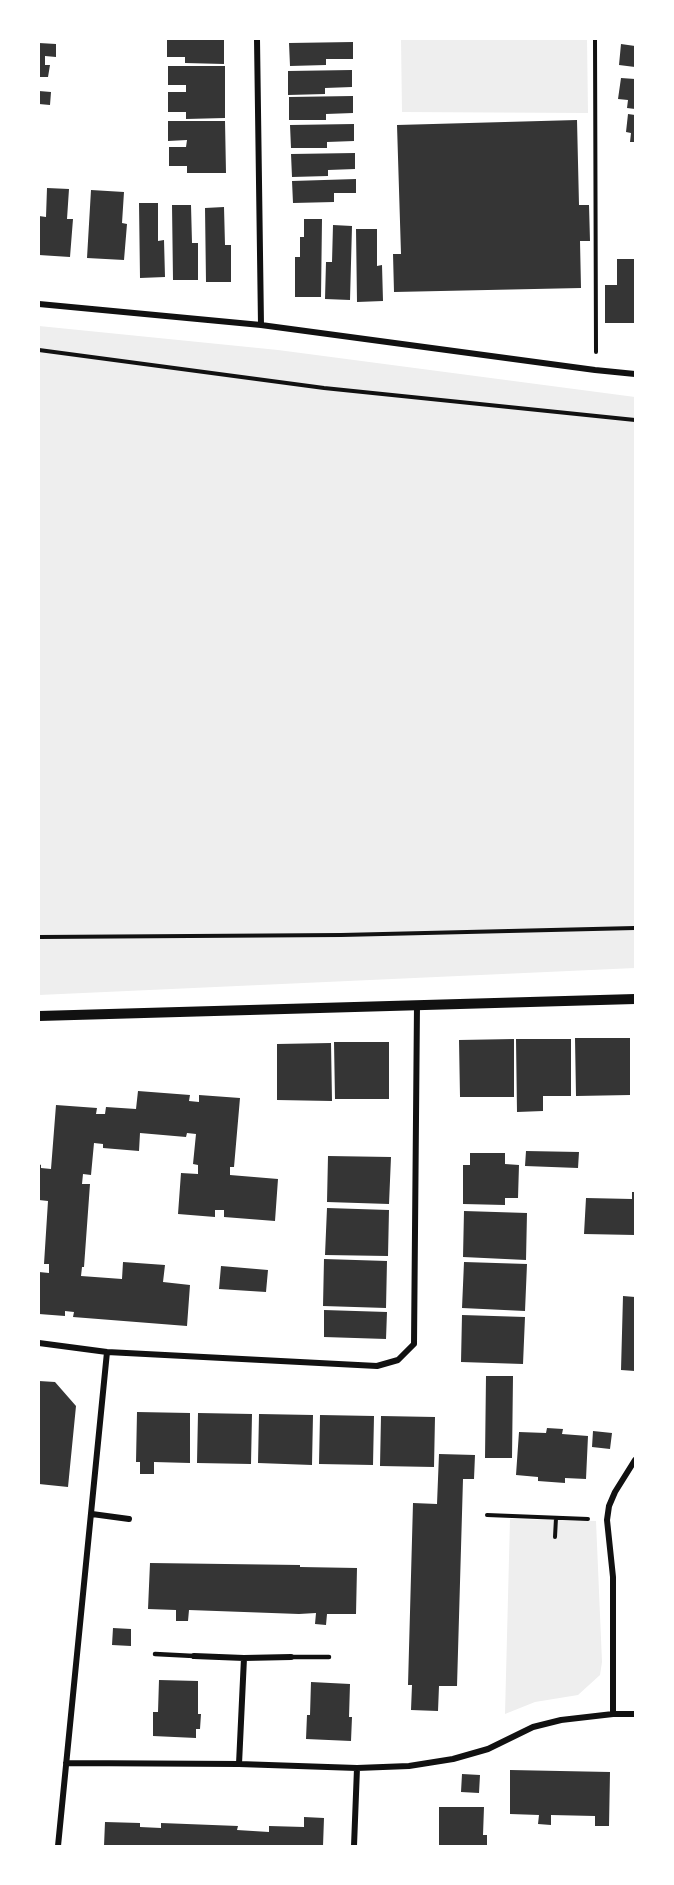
<!DOCTYPE html>
<html>
<head>
<meta charset="utf-8">
<style>
  body { margin:0 }
  #map { position:relative; width:674px; height:1885px; overflow:hidden; background:#fff; font-family:Mulish,sans-serif }
  canvas { display:block }
  .frame { position:absolute; inset:0; border:40px solid #fff; pointer-events:none }
</style>
</head>
<body>
<div id="map">
<canvas width="674" height="1885"></canvas>
<div class="frame"></div>
</div>
<script>
const ctx = document.querySelector('canvas').getContext('2d');
ctx.lineJoin = 'round';
function fillPath(path, color) { ctx.fillStyle = color; ctx.fill(path, 'evenodd'); }
function stroke(path, color, width, dash) { ctx.strokeStyle = color; ctx.lineWidth = width; ctx.lineCap = dash ? 'butt' : 'round'; ctx.setLineDash(dash || []); ctx.stroke(path); }
fillPath(new Path2D(`
  M 401,39 L 587,39 L 588,113 L 402,112 Z
  M 39,326 L 278,350 L 635,397 L 635,968 L 39,995 Z
  M 510,1519 L 596,1521 L 602,1662 L 600,1675 L 578,1695 L 535,1702 L 505,1714 Z`), '#eee');
fillPath(new Path2D(`
  M 167,39 L 224,39 L 224,64 L 185,63 L 185,57 L 167,57 Z
  M 353,42 L 353,59 L 326,59 L 326,65 L 290,66 L 289,43 Z
  M 39,43 L 56,44 L 56,57 L 45,56 L 45,65 L 50,65 L 48,77 L 39,77 Z
  M 621,44 L 635,46 L 635,67 L 619,65 Z
  M 168,66 L 225,66 L 225,118 L 186,119 L 186,112 L 168,112 L 168,92 L 186,92 L 186,85 L 168,85 Z
  M 352,70 L 352,87 L 325,88 L 325,94 L 288,95 L 288,71 Z
  M 621,78 L 635,79 L 635,109 L 627,108 L 628,100 L 618,99 Z
  M 39,91 L 51,92 L 50,105 L 39,104 Z
  M 353,96 L 353,113 L 326,114 L 326,120 L 289,120 L 289,97 Z
  M 628,114 L 635,115 L 635,142 L 630,142 L 631,133 L 626,132 Z
  M 577,120 L 579,205 L 589,205 L 590,241 L 580,241 L 581,288 L 394,292 L 393,254 L 401,254 L 397,125 Z
  M 168,121 L 225,121 L 226,173 L 187,173 L 187,166 L 169,166 L 169,147 L 186,147 L 187,140 L 168,141 Z
  M 354,124 L 354,141 L 327,142 L 327,148 L 291,148 L 290,125 Z
  M 355,153 L 355,169 L 328,170 L 328,176 L 292,177 L 291,154 Z
  M 356,179 L 356,193 L 334,193 L 334,202 L 293,203 L 292,181 Z
  M 47,188 L 69,189 L 67,219 L 73,219 L 70,257 L 39,255 L 39,216 L 46,217 Z
  M 91,190 L 124,192 L 122,223 L 127,224 L 124,260 L 87,258 Z
  M 139,203 L 158,203 L 158,241 L 164,240 L 165,277 L 140,278 Z
  M 172,205 L 191,205 L 192,243 L 198,243 L 198,280 L 173,280 Z
  M 224,207 L 225,245 L 231,245 L 231,282 L 206,282 L 205,208 Z
  M 304,219 L 322,219 L 321,297 L 295,297 L 295,257 L 300,257 L 300,237 L 304,237 Z
  M 333,225 L 352,226 L 350,300 L 325,299 L 326,262 L 332,262 Z
  M 356,229 L 377,229 L 377,266 L 382,265 L 383,301 L 357,302 Z
  M 617,259 L 635,259 L 635,323 L 605,323 L 605,285 L 617,285 Z
  M 575,1038 L 630,1038 L 630,1095 L 576,1096 Z
  M 514,1039 L 514,1097 L 460,1097 L 459,1040 Z
  M 516,1039 L 571,1039 L 571,1096 L 543,1096 L 543,1111 L 517,1112 Z
  M 334,1042 L 389,1042 L 389,1099 L 335,1099 Z
  M 331,1043 L 332,1101 L 277,1100 L 277,1044 Z
  M 138,1091 L 190,1095 L 189,1101 L 199,1102 L 199,1095 L 240,1098 L 234,1167 L 230,1167 L 230,1175 L 278,1179 L 275,1221 L 224,1217 L 224,1210 L 215,1210 L 215,1217 L 178,1214 L 181,1173 L 198,1174 L 198,1165 L 193,1164 L 196,1134 L 187,1133 L 186,1137 L 140,1133 L 139,1151 L 103,1148 L 103,1144 L 94,1143 L 91,1175 L 83,1174 L 82,1184 L 90,1184 L 84,1267 L 82,1267 L 81,1276 L 122,1279 L 123,1262 L 165,1265 L 163,1282 L 190,1285 L 187,1326 L 73,1317 L 74,1312 L 65,1311 L 65,1316 L 39,1314 L 39,1272 L 49,1273 L 49,1264 L 44,1264 L 48,1201 L 39,1200 L 39,1164 L 41,1165 L 41,1168 L 51,1169 L 56,1105 L 97,1108 L 96,1114 L 105,1114 L 106,1107 L 136,1109 Z
  M 526,1151 L 579,1152 L 578,1168 L 525,1166 Z
  M 470,1153 L 505,1153 L 505,1164 L 519,1165 L 518,1198 L 505,1198 L 505,1205 L 463,1204 L 463,1165 L 470,1165 Z
  M 328,1156 L 391,1157 L 389,1204 L 327,1202 Z
  M 632,1192 L 635,1192 L 635,1235 L 584,1234 L 586,1198 L 632,1199 Z
  M 327,1208 L 389,1210 L 388,1256 L 325,1255 Z
  M 464,1211 L 527,1213 L 526,1260 L 463,1257 Z
  M 324,1259 L 387,1261 L 386,1308 L 323,1306 Z
  M 464,1262 L 527,1264 L 525,1311 L 462,1308 Z
  M 221,1266 L 268,1270 L 266,1292 L 219,1289 Z
  M 623,1296 L 635,1297 L 635,1371 L 621,1370 Z
  M 324,1310 L 387,1312 L 386,1339 L 324,1337 Z
  M 462,1315 L 525,1317 L 523,1364 L 461,1362 Z
  M 486,1376 L 513,1376 L 512,1458 L 485,1458 Z
  M 39,1381 L 55,1382 L 76,1406 L 68,1487 L 39,1484 Z
  M 137,1412 L 190,1413 L 190,1463 L 154,1462 L 154,1474 L 140,1474 L 140,1462 L 136,1462 Z
  M 198,1413 L 252,1414 L 251,1464 L 197,1463 Z
  M 259,1414 L 313,1415 L 312,1465 L 258,1463 Z
  M 320,1415 L 374,1416 L 373,1465 L 319,1464 Z
  M 381,1416 L 435,1417 L 434,1467 L 380,1466 Z
  M 547,1428 L 563,1429 L 562,1434 L 588,1436 L 586,1479 L 565,1478 L 565,1483 L 538,1481 L 538,1477 L 516,1475 L 519,1432 L 546,1433 Z
  M 593,1431 L 612,1433 L 610,1449 L 592,1447 Z
  M 439,1454 L 475,1455 L 474,1479 L 463,1479 L 457,1686 L 439,1686 L 438,1711 L 411,1710 L 412,1685 L 408,1685 L 413,1503 L 437,1504 Z
  M 150,1563 L 300,1565 L 300,1567 L 357,1568 L 356,1614 L 327,1614 L 326,1625 L 315,1624 L 316,1613 L 299,1614 L 189,1610 L 188,1621 L 176,1621 L 176,1610 L 148,1609 Z
  M 113,1628 L 131,1629 L 131,1646 L 112,1645 Z
  M 159,1680 L 198,1681 L 198,1714 L 201,1714 L 200,1729 L 196,1729 L 196,1738 L 153,1736 L 153,1712 L 158,1712 Z
  M 311,1682 L 350,1684 L 349,1717 L 352,1717 L 351,1741 L 306,1739 L 307,1715 L 310,1715 Z
  M 510,1770 L 610,1772 L 609,1826 L 595,1826 L 595,1816 L 551,1815 L 551,1825 L 538,1824 L 539,1815 L 510,1814 Z
  M 462,1774 L 480,1775 L 479,1793 L 461,1792 Z
  M 439,1807 L 484,1807 L 483,1835 L 487,1835 L 487,1846 L 439,1846 Z
  M 304,1817 L 324,1818 L 323,1846 L 104,1846 L 105,1822 L 140,1823 L 140,1827 L 161,1828 L 161,1823 L 238,1826 L 237,1830 L 269,1832 L 269,1826 L 304,1827 Z`), '#353535');
stroke(new Path2D(`
  M 595,39 L 596,352
  M 39,350 L 324,388 L 635,420
  M 39,937 L 341,935 L 635,928
  M 487,1515 L 588,1519
  M 555,1537 L 556,1518`), '#111', 4);
stroke(new Path2D(`
  M 155,1654 L 194,1656
  M 291,1657 L 329,1657`), '#111', 4.5);
stroke(new Path2D(`
  M 257,39 L 261,325
  M 39,304 L 261,325 L 595,370 L 635,374
  M 39,1343 L 107,1352 L 377,1366 L 398,1360 L 414,1344 L 417,1005
  M 92,1514 L 129,1519
  M 194,1656 L 244,1658 L 291,1657
  M 613,1714 L 613,1577 L 607,1520 L 609,1506 L 615,1492 L 635,1460
  M 66,1763 L 239,1764 L 357,1768 L 409,1766 L 453,1759 L 488,1749 L 533,1727 L 561,1720 L 613,1714 L 635,1714
  M 239,1764 L 244,1658
  M 58,1846 L 107,1352
  M 354,1846 L 357,1768`), '#111', 6);
stroke(new Path2D(`
  M 39,1016 L 635,999`), '#111', 10);
</script>
</body>
</html>
